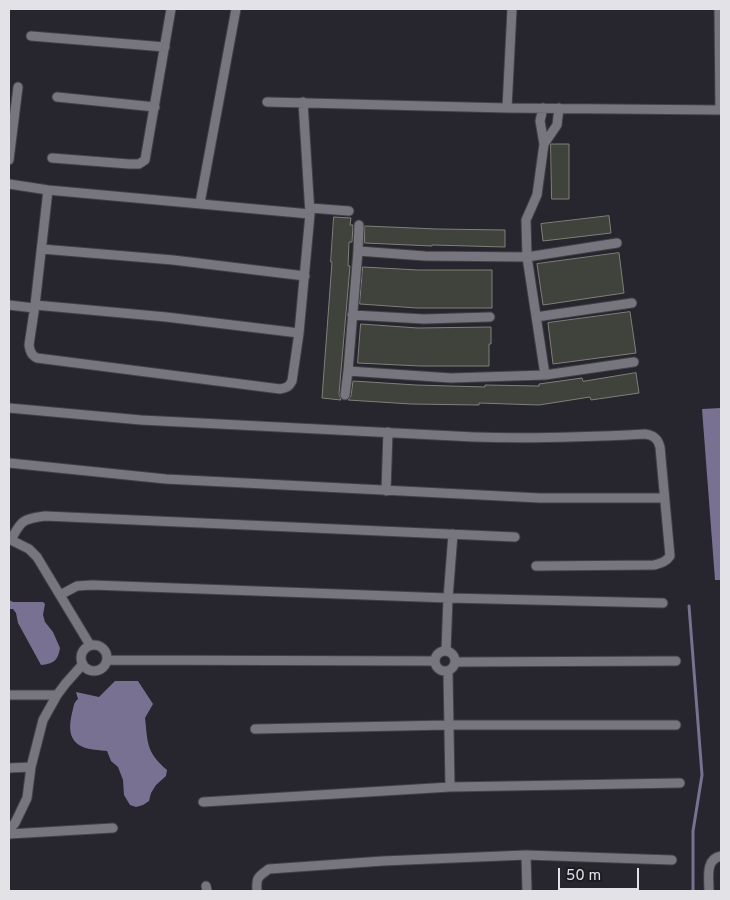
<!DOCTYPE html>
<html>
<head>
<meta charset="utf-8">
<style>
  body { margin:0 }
  #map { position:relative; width:730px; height:900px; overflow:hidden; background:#27252d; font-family:Overpass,sans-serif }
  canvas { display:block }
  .frame { position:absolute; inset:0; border:10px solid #e3e2e7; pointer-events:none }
  .scale { position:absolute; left:558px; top:868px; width:81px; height:22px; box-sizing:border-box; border:2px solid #e3e2e7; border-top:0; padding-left:6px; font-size:15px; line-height:18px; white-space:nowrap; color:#e3e2e7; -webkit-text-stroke:4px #1d1c23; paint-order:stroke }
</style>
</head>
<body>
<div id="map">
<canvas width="730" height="900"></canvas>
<div class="frame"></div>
<div class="scale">50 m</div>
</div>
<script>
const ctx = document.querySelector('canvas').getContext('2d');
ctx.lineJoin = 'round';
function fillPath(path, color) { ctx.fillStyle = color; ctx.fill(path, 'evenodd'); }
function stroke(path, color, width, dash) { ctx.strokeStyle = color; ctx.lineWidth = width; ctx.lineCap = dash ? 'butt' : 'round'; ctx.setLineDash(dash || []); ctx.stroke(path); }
fillPath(new Path2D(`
  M 721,408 L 721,580 L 715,580 L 702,409 Z
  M 9,600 L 13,602 L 43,602 L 45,604 L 43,615 L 45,622 L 53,632 L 60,648 C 58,660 54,664 41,665 L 18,623 L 16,613 L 13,609 L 9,609 Z
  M 115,681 L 138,681 L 153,704 L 145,718 C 148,743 146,752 167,770 L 166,776 L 156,785 L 151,793 L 149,801 L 143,805 L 136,807 L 130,805 L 124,795 L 123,780 L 118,767 L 111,761 L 107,751 C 100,750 89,750 83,747 C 68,741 69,726 72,713 C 74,707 73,703 78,699 L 76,692 L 99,697 Z`), '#787191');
stroke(new Path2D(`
  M 689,606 L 702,775 L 693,831 L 693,891`), '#787191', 3);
const building = new Path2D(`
  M 551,144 L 569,144 L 569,199 L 552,199 Z
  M 609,216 L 611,233 L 543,241 L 541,224 Z
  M 334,217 L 351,218 L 350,225 L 353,225 L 352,242 L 349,242 L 348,266 L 350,266 L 339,394 L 341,400 L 322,398 L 332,262 L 331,262 Z
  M 365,226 L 437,229 L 505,230 L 505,247 L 432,245 L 432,246 L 365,243 Z
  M 619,253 L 624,293 L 543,305 L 537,264 Z
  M 363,267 L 418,270 L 492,270 L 492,308 L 417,308 L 360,304 Z
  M 630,312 L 636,353 L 553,364 L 548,323 Z
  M 361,324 L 418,328 L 491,327 L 491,344 L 489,344 L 489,366 L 420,366 L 358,363 Z
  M 636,373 L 639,393 L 591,400 L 590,397 L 539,405 L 479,403 L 479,405 L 411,404 L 348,400 L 351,396 L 353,381 L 416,385 L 485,387 L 485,385 L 539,386 L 539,384 L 582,378 L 583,381 Z`);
fillPath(building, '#40433b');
stroke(building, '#7e8178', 1);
const minor = new Path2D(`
  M 719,9 L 720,110
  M 31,36 L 165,47
  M 57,97 L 155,107
  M 267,102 L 507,108 L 721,110
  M 507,108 L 512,9
  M 543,108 L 540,121 L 544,144 L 557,125 L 559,108
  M 544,144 L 537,195 L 526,220 L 527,257 L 545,375 L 451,378 L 348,371 L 358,251 L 425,256 L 527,257 L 617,243
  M 52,158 L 129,164 L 139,164 L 145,160 L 171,9
  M 9,160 L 18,87
  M 9,184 L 48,190 L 310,214
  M 48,190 L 35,305 L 29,345 C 30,351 31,355 37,358 L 280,389 C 286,388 289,387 292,381 L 299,333 L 310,214 L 303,102
  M 200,203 L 236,9
  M 310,208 L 349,211
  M 42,249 L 173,260 L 305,276
  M 358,251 L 359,225
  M 9,305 L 34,308
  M 35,305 L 166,317 L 299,333
  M 352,315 L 424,319 L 490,317
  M 536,317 L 632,303
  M 545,375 L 634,362
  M 345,395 L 348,371
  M 9,408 L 141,420 L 474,437 C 531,439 588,437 645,434 C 654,435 658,439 660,447 L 670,556 C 666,562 661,563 654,565 L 536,566
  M 9,463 L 166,479 L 540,498 L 664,498
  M 386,491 L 388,432
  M 9,540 L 11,540 L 29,549 L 37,557 L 90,645
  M 11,540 C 21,520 23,519 45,516 L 515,537
  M 60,595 L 77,586 L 92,585 L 448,598 L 663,603
  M81 658a13 13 0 1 1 26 0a13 13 0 1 1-26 0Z
  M435 661a10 10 0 1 1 20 0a10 10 0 1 1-20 0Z
  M 446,651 L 448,598 L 453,534
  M 108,660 L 435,661
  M 456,662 L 676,661
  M 448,672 L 450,787
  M 9,695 L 57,695
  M 255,729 L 448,725 L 676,725
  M 9,768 L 31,767
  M 203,802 L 450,787 L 680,783
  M 9,830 L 15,823 L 27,798 L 31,767 L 43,720 L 57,695 L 66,683 L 83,664
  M 9,834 L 113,828
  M 526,855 L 527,891
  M 206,886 L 207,891
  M 257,891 C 256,877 258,877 269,869 L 383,861 L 526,855 L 672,860
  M 709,891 C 709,878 705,859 721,856`);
stroke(minor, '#434147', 11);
stroke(minor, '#77767e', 9);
</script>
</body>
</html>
